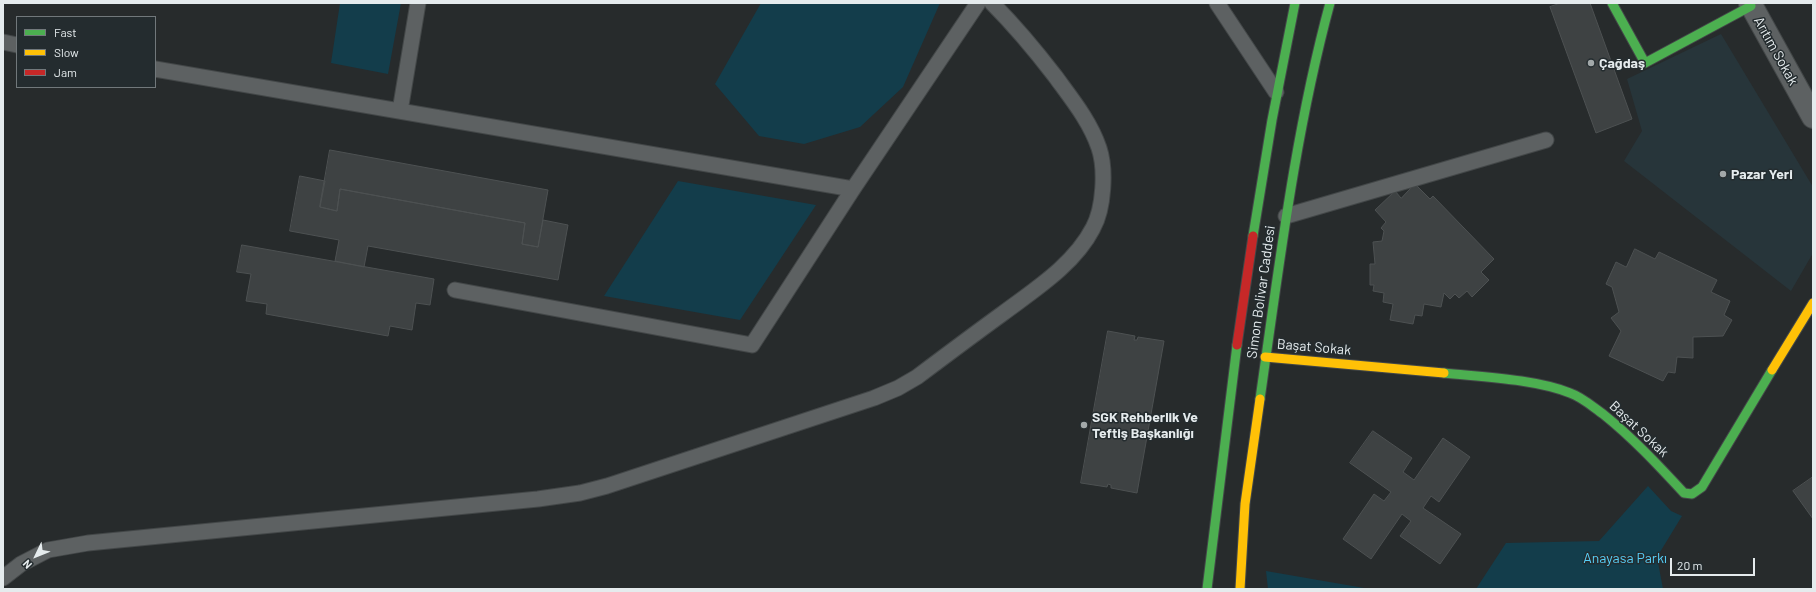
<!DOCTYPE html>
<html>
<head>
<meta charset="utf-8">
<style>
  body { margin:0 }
  #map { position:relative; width:1816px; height:592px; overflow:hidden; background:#272b2c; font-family:Barlow,sans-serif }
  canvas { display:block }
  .frame { position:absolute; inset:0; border:4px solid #e5ebed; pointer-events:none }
  .legend { position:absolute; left:16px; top:16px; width:140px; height:72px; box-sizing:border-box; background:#242c2f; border:1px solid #71787b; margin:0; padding:5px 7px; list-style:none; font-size:12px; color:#e5ebed }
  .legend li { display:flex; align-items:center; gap:8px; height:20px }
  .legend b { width:20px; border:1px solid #71787b }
  .north { position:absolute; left:16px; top:536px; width:40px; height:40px; -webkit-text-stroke:3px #242c2f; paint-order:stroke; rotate:227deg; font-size:11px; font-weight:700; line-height:16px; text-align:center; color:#e5ebed }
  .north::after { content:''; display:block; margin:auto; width:14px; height:18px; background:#e5ebed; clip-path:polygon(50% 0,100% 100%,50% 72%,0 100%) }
  .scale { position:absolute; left:1670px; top:558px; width:85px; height:18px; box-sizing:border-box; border:2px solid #e5ebed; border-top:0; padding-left:5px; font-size:12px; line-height:14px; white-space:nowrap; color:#e5ebed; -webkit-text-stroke:3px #242c2f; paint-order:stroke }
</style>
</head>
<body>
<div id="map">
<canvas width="1816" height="592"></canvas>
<div class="frame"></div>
<ul class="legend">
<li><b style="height:5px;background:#4caf50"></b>Fast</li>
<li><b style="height:5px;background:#ffc107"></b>Slow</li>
<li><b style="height:5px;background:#c62828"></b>Jam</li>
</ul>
<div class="north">N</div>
<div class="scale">20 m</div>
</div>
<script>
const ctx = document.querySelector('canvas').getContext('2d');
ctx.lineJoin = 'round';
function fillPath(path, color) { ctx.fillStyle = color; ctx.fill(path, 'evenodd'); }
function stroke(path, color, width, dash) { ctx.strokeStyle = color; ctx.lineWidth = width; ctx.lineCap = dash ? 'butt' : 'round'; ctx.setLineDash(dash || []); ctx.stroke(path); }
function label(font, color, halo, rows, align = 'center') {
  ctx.font = font + ' Barlow,sans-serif'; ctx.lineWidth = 3; ctx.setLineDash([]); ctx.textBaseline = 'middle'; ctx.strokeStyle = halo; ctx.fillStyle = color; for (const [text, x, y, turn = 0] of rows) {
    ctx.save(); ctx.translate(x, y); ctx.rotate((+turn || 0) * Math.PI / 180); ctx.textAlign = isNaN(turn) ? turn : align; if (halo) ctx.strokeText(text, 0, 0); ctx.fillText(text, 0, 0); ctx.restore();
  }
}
fillPath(new Path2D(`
  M 1721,34 L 1813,187 L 1813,253 L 1791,291 L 1624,161 L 1642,131 L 1627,79 Z`), '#27353a');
fillPath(new Path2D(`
  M 340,3 L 401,3 L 388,74 L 331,63 Z
  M 761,3 L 940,3 L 903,87 L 860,127 L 804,144 L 759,136 L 715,84 Z
  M 678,181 L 816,205 L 740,320 L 604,296 Z
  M 1648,486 L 1671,511 L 1682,516 L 1657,557 L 1663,589 L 1476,589 L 1506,543 L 1599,541 Z
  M 1266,571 L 1370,589 L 1268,589 Z`), '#133d4b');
const building = new Path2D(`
  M 1561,3 L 1590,3 L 1632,119 L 1596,133 L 1550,7 Z
  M 330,150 L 548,190 L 538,247 L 522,244 L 525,223 L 340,189 L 337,211 L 320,207 Z
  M 300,176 L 325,181 L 320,207 L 337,211 L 340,189 L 525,223 L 522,244 L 538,247 L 543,220 L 568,225 L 558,280 L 368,246 L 364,267 L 335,261 L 339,240 L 290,231 Z
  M 1415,184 L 1430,199 L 1433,196 L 1494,259 L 1481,272 L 1489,280 L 1472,297 L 1467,291 L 1459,298 L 1455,294 L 1450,299 L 1444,293 L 1441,307 L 1424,304 L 1422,316 L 1415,315 L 1413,324 L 1390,320 L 1393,304 L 1383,302 L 1384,293 L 1373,291 L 1374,285 L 1370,285 L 1370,264 L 1375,264 L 1373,242 L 1382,241 L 1384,231 L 1381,228 L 1386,222 L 1375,210 L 1395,191 L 1401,198 Z
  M 242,245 L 434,279 L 430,305 L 416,303 L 412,330 L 390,326 L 388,336 L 266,314 L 267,304 L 246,301 L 251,274 L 237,272 Z
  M 1635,249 L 1655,259 L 1659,252 L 1717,280 L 1711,292 L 1730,301 L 1724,315 L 1732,320 L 1723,336 L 1693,337 L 1693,358 L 1677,357 L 1675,373 L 1668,372 L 1663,381 L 1609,356 L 1621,331 L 1611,318 L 1619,312 L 1612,287 L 1606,284 L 1616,262 L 1626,267 Z
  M 1108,331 L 1135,336 L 1134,340 L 1137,340 L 1138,337 L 1164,341 L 1137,493 L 1111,488 L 1111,485 L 1108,484 L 1107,487 L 1081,483 Z
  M 1373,431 L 1412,458 L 1403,472 L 1414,480 L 1443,438 L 1470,457 L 1439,502 L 1431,496 L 1423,508 L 1461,534 L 1440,564 L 1400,536 L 1411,521 L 1402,514 L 1371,559 L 1343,539 L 1374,494 L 1384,501 L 1391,492 L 1350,463 Z
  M 1813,477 L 1813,519 L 1793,491 Z`);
fillPath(building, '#3e4243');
stroke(building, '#4d5152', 1);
const lane = new Path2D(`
  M 1217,3 L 1276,92
  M 3,42 L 17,45
  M 155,69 L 853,189
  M 400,111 L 418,3
  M 1286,216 L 1546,140
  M 455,290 L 752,345 L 853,189 L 978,3
  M 3,578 L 21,564 L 48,550 L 88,543 L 538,499 L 580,493 L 607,486 L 874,398 L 898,388 L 917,377 C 945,356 973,335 1002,314 C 1034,290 1074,265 1093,228 C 1104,208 1106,169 1099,148 C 1090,121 1071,98 1055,76 C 1035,50 1015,26 992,3`);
const street = new Path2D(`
  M 1750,3 L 1813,117`);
const fast = new Path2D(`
  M 1612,3 L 1645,63 L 1751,6
  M 1253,236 L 1272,120 L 1295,3
  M 1444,373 C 1482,377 1535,379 1570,393 C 1582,397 1593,407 1603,414 C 1633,438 1658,465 1684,493 L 1692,494 L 1702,487 L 1772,370
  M 1260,399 C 1279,267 1295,132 1330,3
  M 1207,589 L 1237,345`);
const slow = new Path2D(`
  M 1265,357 L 1444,373
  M 1772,370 L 1813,303
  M 1240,589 L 1245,504 L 1260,399`);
const jam = new Path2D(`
  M 1237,345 L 1253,236`);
stroke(lane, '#434748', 17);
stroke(street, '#434748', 24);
stroke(fast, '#434748', 11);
stroke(slow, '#434748', 11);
stroke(jam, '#434748', 11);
stroke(lane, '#5d6162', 15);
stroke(street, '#5d6162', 22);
stroke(fast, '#4caf50', 9);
stroke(slow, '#ffc107', 9);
stroke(jam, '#c62828', 9);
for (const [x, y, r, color] of [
  [1591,63,4,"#a2a8a9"],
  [1723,174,4,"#a2a8a9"],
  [1084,425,4,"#a2a8a9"]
]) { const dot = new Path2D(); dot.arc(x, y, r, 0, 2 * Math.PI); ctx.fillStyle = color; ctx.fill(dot); stroke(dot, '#242c2f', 1.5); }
label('14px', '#e5ebed', '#242c2f', [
  ["Arıtım Sokak",1776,51,61],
  ["Simon Bolivar Caddesi",1261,292,-82],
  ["Başat Sokak",1314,347,5],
  ["Başat Sokak",1639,429,43]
]);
label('bold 14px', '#e5ebed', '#242c2f', [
  ["Çağdaş",1599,63],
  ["Pazar Yeri",1731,174],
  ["SGK Rehberlik Ve",1092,417],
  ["Teftiş Başkanlığı",1092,433]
], 'left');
label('14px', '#57d0f9', '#242c2f', [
  ["Anayasa Parkı",1625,558]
]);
</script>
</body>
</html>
